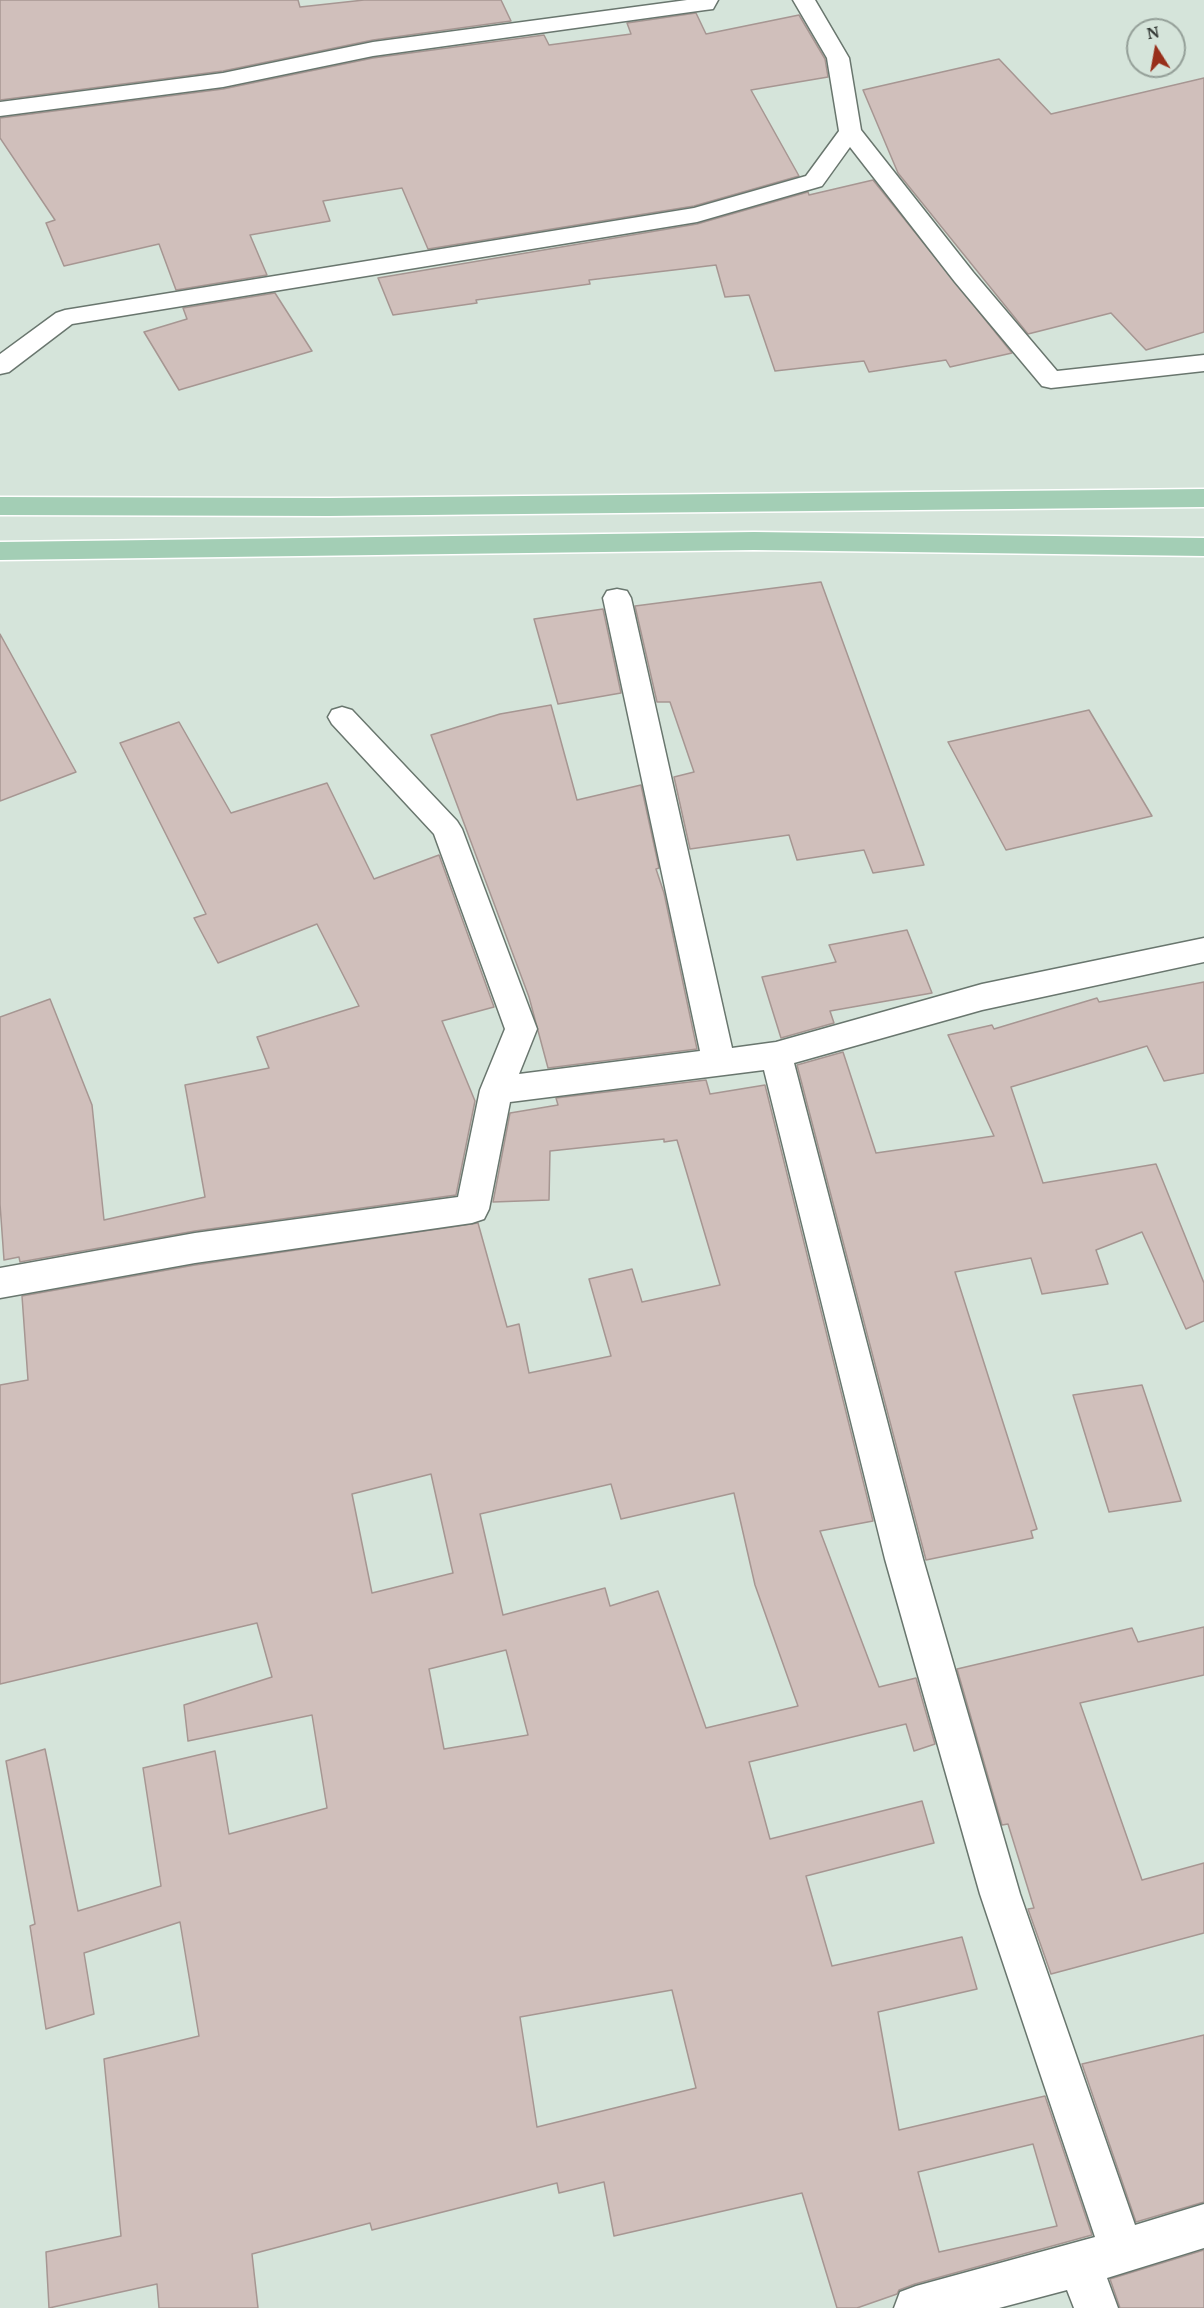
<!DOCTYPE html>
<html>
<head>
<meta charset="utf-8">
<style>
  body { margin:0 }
  #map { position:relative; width:1204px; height:2308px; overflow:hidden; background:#d5e4da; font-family:"PT Serif",serif }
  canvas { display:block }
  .north { position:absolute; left:1126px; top:18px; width:60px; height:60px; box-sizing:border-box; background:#d5e4da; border:2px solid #949f98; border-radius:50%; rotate:349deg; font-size:16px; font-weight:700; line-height:24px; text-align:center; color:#323734 }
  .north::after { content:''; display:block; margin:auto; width:21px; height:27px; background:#982f1b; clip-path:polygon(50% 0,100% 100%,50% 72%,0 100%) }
</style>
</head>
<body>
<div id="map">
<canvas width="1204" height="2308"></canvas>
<div class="north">N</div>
</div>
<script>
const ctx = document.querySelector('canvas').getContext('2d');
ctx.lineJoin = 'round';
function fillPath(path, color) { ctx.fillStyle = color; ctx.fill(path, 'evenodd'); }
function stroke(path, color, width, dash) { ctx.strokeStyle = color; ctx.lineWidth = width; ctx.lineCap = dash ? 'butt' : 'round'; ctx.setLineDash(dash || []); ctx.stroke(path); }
const building = new Path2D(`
  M 0,0 L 298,0 L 300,7 L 364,0 L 501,0 L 511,21 L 373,40 L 223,71 L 0,100 Z
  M 696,13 L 706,34 L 799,15 L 825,59 L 828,77 L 751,90 L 799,176 L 694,206 L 428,249 L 402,188 L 323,201 L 330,221 L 250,235 L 267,275 L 176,290 L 159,244 L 64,266 L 46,223 L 55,220 L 0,138 L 0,118 L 223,89 L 373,58 L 544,35 L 549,45 L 631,34 L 627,23 Z
  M 999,59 L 1051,114 L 1204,78 L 1204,332 L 1146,350 L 1111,313 L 1028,334 L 898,173 L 863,90 Z
  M 873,180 L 1012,353 L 950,367 L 946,360 L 869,372 L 864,361 L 775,371 L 749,295 L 725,297 L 716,265 L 589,280 L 590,284 L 476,300 L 477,303 L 393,315 L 378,278 L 697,224 L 808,192 L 809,195 Z
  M 275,293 L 312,351 L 179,390 L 144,332 L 187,319 L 183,308 Z
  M 821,582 L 924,865 L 873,873 L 864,850 L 797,860 L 789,835 L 690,849 L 674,777 L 694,772 L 670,702 L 657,702 L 635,606 Z
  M 603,609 L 621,693 L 558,704 L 534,619 Z
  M 0,634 L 76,772 L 0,801 Z
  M 551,705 L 577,800 L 641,785 L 659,868 L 656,869 L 664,893 L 697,1049 L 548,1068 L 529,997 L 431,735 L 500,714 Z
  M 1089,710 L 1152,816 L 1006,850 L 948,742 Z
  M 179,722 L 231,813 L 327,783 L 374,879 L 439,855 L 494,1007 L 442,1021 L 475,1101 L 456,1195 L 195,1231 L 20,1262 L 19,1257 L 4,1260 L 0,1204 L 0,1017 L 50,999 L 92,1105 L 104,1220 L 205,1197 L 185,1085 L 269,1068 L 257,1037 L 359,1006 L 317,924 L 218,963 L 194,918 L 206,914 L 120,743 Z
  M 907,930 L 932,993 L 830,1011 L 834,1023 L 781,1038 L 762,977 L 836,962 L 829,945 Z
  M 1204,982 L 1204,1073 L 1164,1081 L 1147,1046 L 1011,1087 L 1043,1183 L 1156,1164 L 1204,1283 L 1204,1321 L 1186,1329 L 1142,1232 L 1096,1250 L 1108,1284 L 1042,1294 L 1031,1258 L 955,1272 L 1037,1529 L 1031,1531 L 1033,1538 L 926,1560 L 797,1065 L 843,1052 L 876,1153 L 994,1136 L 948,1035 L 992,1025 L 994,1029 L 1097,998 L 1099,1002 Z
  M 706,1080 L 710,1094 L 765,1085 L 873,1521 L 820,1531 L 879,1687 L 916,1678 L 935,1744 L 914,1751 L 906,1724 L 749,1762 L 770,1839 L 922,1801 L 934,1843 L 806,1876 L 832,1966 L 962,1937 L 977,1989 L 878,2012 L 899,2130 L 1045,2096 L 1092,2235 L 915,2284 L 899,2290 L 897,2294 L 857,2308 L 837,2308 L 802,2193 L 614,2236 L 604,2182 L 559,2193 L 557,2183 L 372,2230 L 370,2223 L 252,2254 L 258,2308 L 159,2308 L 157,2284 L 49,2308 L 46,2252 L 121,2236 L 104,2059 L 199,2036 L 180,1922 L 84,1953 L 94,2014 L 46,2029 L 30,1926 L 35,1924 L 6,1761 L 45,1749 L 78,1911 L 161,1886 L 143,1768 L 215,1751 L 229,1834 L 327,1808 L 312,1715 L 188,1741 L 184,1705 L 272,1677 L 257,1623 L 0,1684 L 0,1385 L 28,1380 L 22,1296 L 195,1265 L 478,1223 L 507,1327 L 519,1324 L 529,1373 L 611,1356 L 589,1279 L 632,1269 L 642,1302 L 720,1285 L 677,1140 L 664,1142 L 664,1139 L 550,1151 L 549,1200 L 493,1202 L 510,1113 L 558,1105 L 556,1098 ZM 431,1474 L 453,1573 L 372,1593 L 352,1494 ZM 611,1484 L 621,1519 L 734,1493 L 755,1585 L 798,1706 L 706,1728 L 658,1591 L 610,1606 L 605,1588 L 503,1615 L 480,1514 ZM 506,1650 L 528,1735 L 444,1749 L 429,1669 ZM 672,1990 L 696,2088 L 537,2127 L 520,2017 ZM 1033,2144 L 1057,2226 L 939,2252 L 918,2172 Z
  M 1142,1385 L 1181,1501 L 1109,1512 L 1073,1395 Z
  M 1204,1627 L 1204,1675 L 1080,1703 L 1142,1880 L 1204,1863 L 1204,1933 L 1051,1974 L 1028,1909 L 1034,1908 L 1008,1824 L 1002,1825 L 957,1669 L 1132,1628 L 1138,1642 Z
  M 1204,2035 L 1204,2202 L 1136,2222 L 1082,2064 Z
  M 1204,2250 L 1204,2308 L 1120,2308 L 1110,2279 Z`);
fillPath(building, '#d0bfbb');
stroke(building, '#a69692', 1.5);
const minor = new Path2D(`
  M 687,0 L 718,0 L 713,9 L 705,10 L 373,56 L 223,87 L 0,116 L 0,102 L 223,73 L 373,42 Z
  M 793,0 L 815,0 L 849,58 L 861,130 L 973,272 L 1057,371 L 1204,355 L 1204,371 L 1051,388 L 1042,386 L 955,282 L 850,147 L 822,186 L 697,222 L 72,324 L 9,372 L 0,374 L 0,354 L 56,313 L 65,310 L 694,208 L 806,176 L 839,131 L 827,58 Z
  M 617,589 L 627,591 L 631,598 L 732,1048 L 776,1042 L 982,984 L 1204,938 L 1204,962 L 982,1010 L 794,1063 L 923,1559 L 1020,1894 L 1135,2225 L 1204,2204 L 1204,2248 L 1107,2278 L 1118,2308 L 1074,2308 L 1067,2290 L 999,2308 L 894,2308 L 900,2292 L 916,2286 L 1095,2237 L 980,1894 L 885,1559 L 764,1070 L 510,1102 L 489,1209 L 484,1219 L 472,1223 L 195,1263 L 0,1298 L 0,1268 L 195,1233 L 458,1197 L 480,1090 L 505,1029 L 434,834 L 332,724 L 328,717 L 332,710 L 342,707 L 352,710 L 457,821 L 462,829 L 537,1029 L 519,1074 L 700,1051 L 603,598 L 607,591 Z`);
const major = new Path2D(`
  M 1204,489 L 1204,507 L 329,516 L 0,515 L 0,497 L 329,498 Z
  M 754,532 L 1204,538 L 1204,556 L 754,550 L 0,560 L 0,542 Z`);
stroke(minor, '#69766e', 3);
stroke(major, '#fff', 3);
fillPath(minor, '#fff');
fillPath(major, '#a3ceb5');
</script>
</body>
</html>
